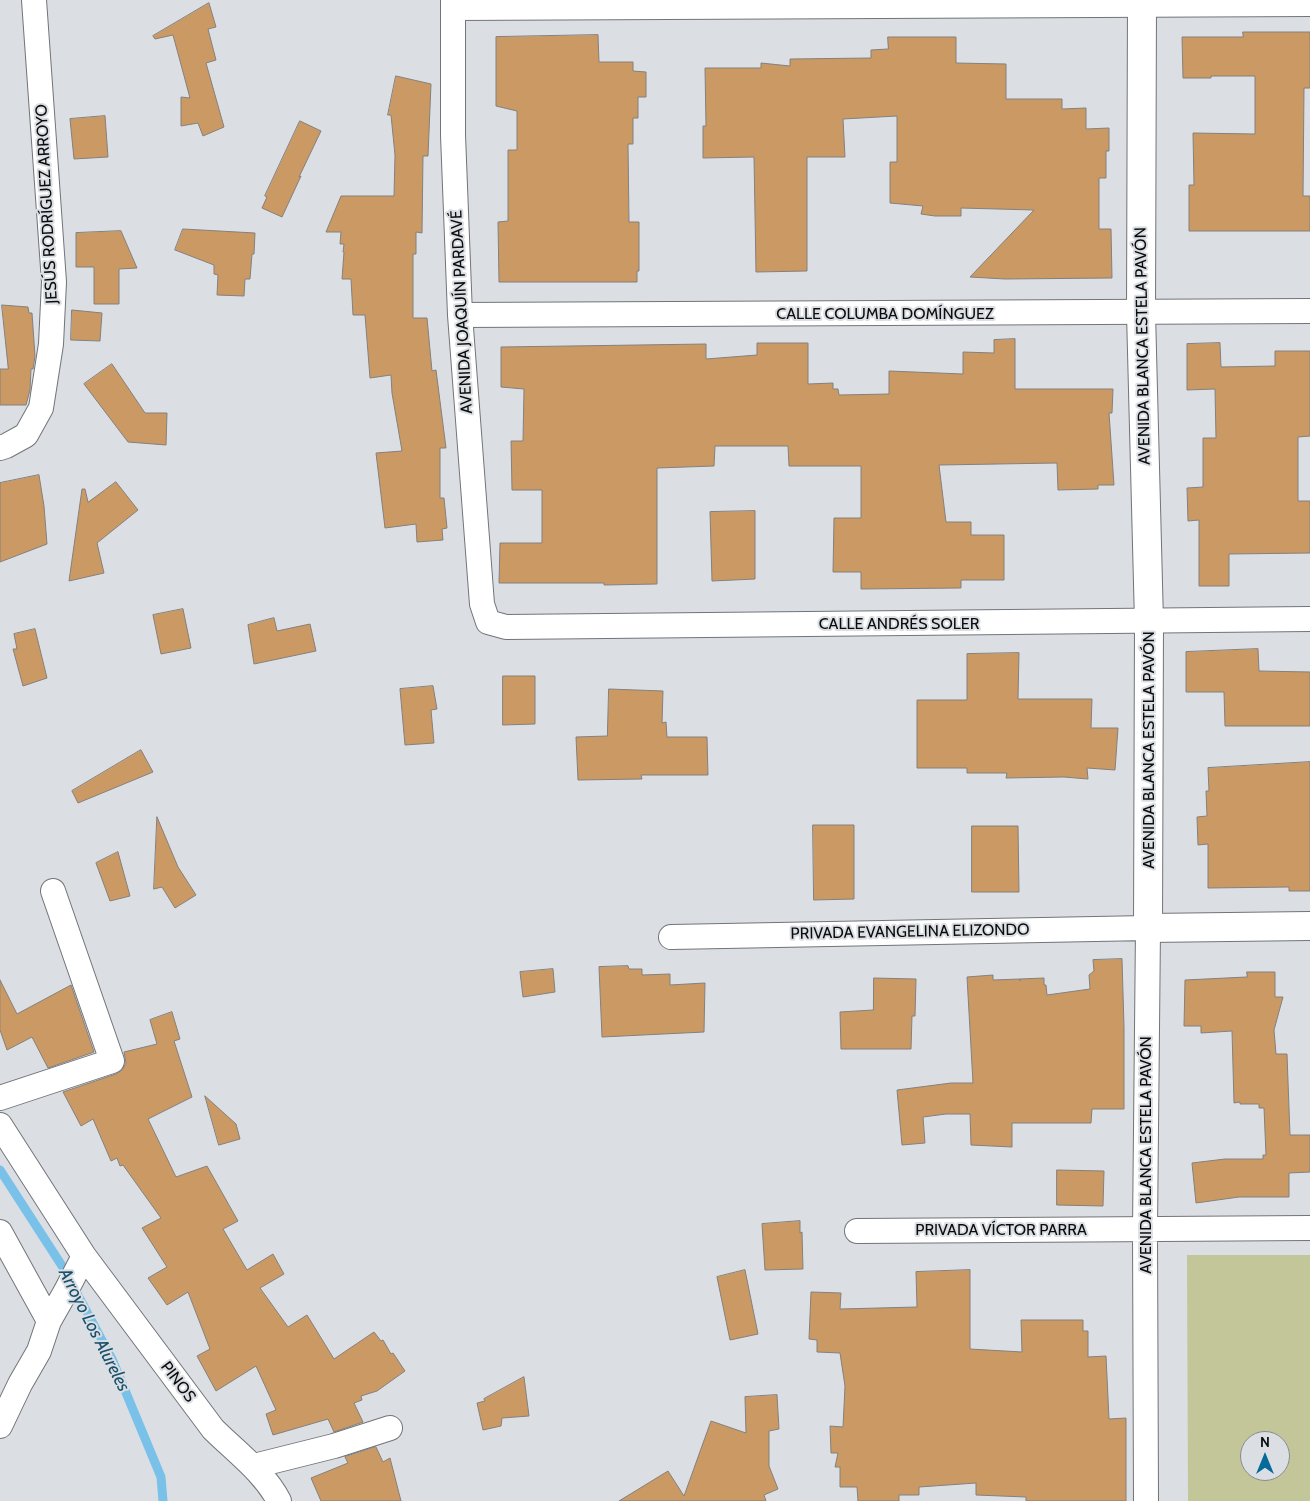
<!DOCTYPE html>
<html>
<head>
<meta charset="utf-8">
<style>
  body { margin:0 }
  #map { position:relative; width:1310px; height:1501px; overflow:hidden; background:#dbdfe3; font-family:Cabin,sans-serif }
  canvas { display:block }
  .north { position:absolute; left:1240px; top:1431px; width:50px; height:50px; box-sizing:border-box; background:#dbdfe3; border:1px solid #888b8d; border-radius:50%; rotate:0deg; font-size:14px; font-weight:700; line-height:20px; text-align:center; color:#0b0c0d }
  .north::after { content:''; display:block; margin:auto; width:18px; height:22px; background:#076b99; clip-path:polygon(50% 0,100% 100%,50% 72%,0 100%) }
</style>
</head>
<body>
<div id="map">
<canvas width="1310" height="1501"></canvas>
<div class="north">N</div>
</div>
<script>
const ctx = document.querySelector('canvas').getContext('2d');
ctx.lineJoin = 'round';
function fillPath(path, color) { ctx.fillStyle = color; ctx.fill(path, 'evenodd'); }
function stroke(path, color, width, dash) { ctx.strokeStyle = color; ctx.lineWidth = width; ctx.lineCap = dash ? 'butt' : 'round'; ctx.setLineDash(dash || []); ctx.stroke(path); }
function label(font, color, halo, rows, align = 'center') {
  ctx.font = font + ' Cabin,sans-serif'; ctx.lineWidth = 4; ctx.setLineDash([]); ctx.textBaseline = 'middle'; ctx.strokeStyle = halo; ctx.fillStyle = color; for (const [text, x, y, turn = 0] of rows) {
    ctx.save(); ctx.translate(x, y); ctx.rotate((+turn || 0) * Math.PI / 180); ctx.textAlign = isNaN(turn) ? turn : align; if (halo) ctx.strokeText(text, 0, 0); ctx.fillText(text, 0, 0); ctx.restore();
  }
}
fillPath(new Path2D(`
  M 1187,1255 L 1310,1255 L 1310,1501 L 1188,1501 ZM 1250,1441 L 1280,1441 L 1280,1471 L 1250,1471 Z`), '#c2c698');
stroke(new Path2D(`
  M 0,1170 L 64,1269 L 112,1359 L 161,1477 L 163,1501`), '#79c1e8', 9);
const building = new Path2D(`
  M 209,3 L 216,27 L 208,29 L 216,60 L 206,63 L 224,127 L 203,136 L 198,123 L 181,126 L 181,97 L 190,98 L 173,35 L 155,39 L 153,36 Z
  M 1243,32 L 1310,32 L 1310,88 L 1304,88 L 1303,196 L 1310,196 L 1310,231 L 1189,231 L 1189,185 L 1194,185 L 1193,133 L 1255,134 L 1255,76 L 1211,76 L 1211,78 L 1183,78 L 1182,37 L 1243,37 Z
  M 598,35 L 599,62 L 633,62 L 633,71 L 646,72 L 646,97 L 638,97 L 638,118 L 633,118 L 633,144 L 628,144 L 629,222 L 639,222 L 639,271 L 637,271 L 637,282 L 499,282 L 498,222 L 508,221 L 508,150 L 517,150 L 517,111 L 496,106 L 496,37 Z
  M 888,37 L 956,37 L 956,63 L 1006,64 L 1006,99 L 1062,99 L 1062,109 L 1086,108 L 1086,129 L 1109,128 L 1109,151 L 1106,151 L 1106,178 L 1099,178 L 1099,229 L 1111,229 L 1112,278 L 1005,279 L 970,277 L 1034,210 L 961,208 L 961,216 L 935,216 L 921,214 L 923,206 L 890,203 L 890,162 L 897,162 L 897,116 L 843,119 L 845,157 L 807,157 L 807,271 L 756,272 L 754,157 L 703,158 L 703,126 L 706,126 L 705,68 L 761,68 L 761,63 L 790,66 L 790,59 L 871,58 L 871,50 L 888,49 Z
  M 396,76 L 431,84 L 428,156 L 423,156 L 422,233 L 416,232 L 416,254 L 413,254 L 413,318 L 427,318 L 432,371 L 436,370 L 446,448 L 440,448 L 440,498 L 444,498 L 447,528 L 442,529 L 443,540 L 417,542 L 416,524 L 385,528 L 376,453 L 402,451 L 392,393 L 391,375 L 370,378 L 365,315 L 353,315 L 351,279 L 342,279 L 344,252 L 343,252 L 344,244 L 340,244 L 341,232 L 326,232 L 341,196 L 394,196 L 395,155 L 391,115 L 388,115 Z
  M 105,116 L 108,157 L 74,159 L 70,119 Z
  M 300,121 L 321,131 L 299,177 L 301,176 L 282,217 L 262,208 L 267,197 L 265,196 Z
  M 183,229 L 255,233 L 254,254 L 252,254 L 250,279 L 245,279 L 244,296 L 217,295 L 218,275 L 214,274 L 214,265 L 175,250 Z
  M 121,231 L 137,268 L 119,269 L 119,304 L 94,304 L 94,267 L 76,267 L 76,233 Z
  M 2,305 L 28,307 L 29,313 L 32,313 L 35,356 L 33,369 L 31,369 L 30,390 L 26,405 L 0,405 L 0,369 L 8,369 Z
  M 72,310 L 102,313 L 100,341 L 71,340 Z
  M 1015,339 L 1015,389 L 1113,389 L 1112,413 L 1109,413 L 1114,485 L 1098,485 L 1098,489 L 1058,490 L 1057,463 L 939,465 L 946,522 L 971,522 L 971,535 L 1004,535 L 1004,580 L 961,580 L 961,588 L 861,589 L 861,572 L 833,572 L 834,518 L 861,518 L 861,466 L 789,466 L 788,446 L 715,446 L 714,466 L 657,468 L 657,584 L 604,585 L 604,583 L 499,583 L 500,543 L 542,543 L 542,490 L 512,490 L 511,441 L 523,441 L 524,389 L 501,387 L 501,347 L 706,344 L 706,359 L 757,355 L 757,343 L 808,343 L 808,384 L 833,383 L 833,389 L 838,389 L 839,395 L 889,394 L 889,371 L 963,374 L 963,352 L 994,353 L 994,340 Z
  M 1220,343 L 1221,367 L 1275,366 L 1275,351 L 1310,351 L 1310,436 L 1298,437 L 1298,501 L 1310,501 L 1310,553 L 1229,554 L 1229,586 L 1199,586 L 1199,520 L 1188,521 L 1187,488 L 1203,487 L 1203,438 L 1216,438 L 1215,389 L 1187,390 L 1187,344 Z
  M 112,364 L 145,413 L 167,413 L 166,445 L 128,442 L 84,384 Z
  M 39,475 L 44,506 L 47,544 L 0,562 L 0,483 Z
  M 116,482 L 138,510 L 97,543 L 104,573 L 69,581 L 82,489 L 85,489 L 88,502 Z
  M 755,511 L 755,579 L 712,581 L 710,512 Z
  M 183,609 L 191,648 L 161,654 L 153,615 Z
  M 274,618 L 277,631 L 310,624 L 316,651 L 254,664 L 248,625 Z
  M 35,629 L 47,678 L 23,686 L 13,649 L 17,649 L 14,634 Z
  M 1258,649 L 1259,671 L 1310,672 L 1310,726 L 1225,726 L 1224,692 L 1186,692 L 1186,652 Z
  M 1019,653 L 1018,699 L 1092,699 L 1091,728 L 1118,728 L 1115,770 L 1087,768 L 1088,779 L 1064,777 L 1006,778 L 1007,773 L 967,773 L 967,768 L 917,768 L 917,700 L 967,700 L 967,654 Z
  M 503,676 L 535,676 L 535,724 L 503,725 Z
  M 433,686 L 437,709 L 431,710 L 434,743 L 405,745 L 400,689 Z
  M 609,689 L 663,691 L 662,723 L 666,722 L 667,737 L 707,737 L 708,775 L 641,775 L 642,779 L 578,780 L 576,737 L 607,736 Z
  M 141,750 L 153,772 L 78,803 L 72,791 Z
  M 1310,762 L 1310,891 L 1289,891 L 1289,887 L 1208,888 L 1208,844 L 1198,845 L 1197,817 L 1207,816 L 1206,791 L 1209,791 L 1208,768 Z
  M 157,817 L 178,867 L 196,895 L 175,908 L 162,887 L 154,889 Z
  M 813,825 L 854,825 L 854,899 L 814,900 Z
  M 972,826 L 1018,826 L 1019,892 L 972,892 Z
  M 118,852 L 130,896 L 110,901 L 96,863 Z
  M 1122,959 L 1124,1027 L 1124,1109 L 1092,1109 L 1091,1123 L 1012,1123 L 1012,1147 L 971,1145 L 970,1114 L 946,1114 L 923,1117 L 925,1143 L 902,1145 L 897,1090 L 951,1083 L 973,1083 L 967,977 L 993,975 L 993,980 L 1020,979 L 1020,981 L 1020,979 L 1044,978 L 1044,985 L 1046,985 L 1047,995 L 1090,989 L 1089,975 L 1094,971 L 1093,960 Z
  M 628,966 L 629,969 L 642,969 L 642,975 L 670,974 L 670,985 L 705,983 L 704,1032 L 602,1037 L 599,967 Z
  M 553,969 L 555,992 L 523,997 L 520,972 Z
  M 1247,972 L 1275,972 L 1275,997 L 1283,997 L 1274,1030 L 1276,1054 L 1287,1054 L 1290,1135 L 1310,1135 L 1310,1172 L 1289,1173 L 1289,1197 L 1239,1197 L 1196,1203 L 1192,1163 L 1225,1159 L 1263,1159 L 1263,1155 L 1266,1155 L 1264,1108 L 1259,1108 L 1259,1104 L 1240,1104 L 1240,1102 L 1234,1103 L 1232,1031 L 1201,1033 L 1201,1026 L 1184,1026 L 1185,980 L 1247,977 Z
  M 874,978 L 916,979 L 915,1016 L 912,1016 L 911,1049 L 841,1049 L 840,1012 L 873,1010 Z
  M 0,980 L 17,1014 L 71,985 L 94,1052 L 48,1068 L 32,1037 L 7,1050 L 0,1030 Z
  M 172,1012 L 180,1039 L 174,1041 L 192,1097 L 148,1119 L 176,1177 L 207,1166 L 238,1221 L 223,1229 L 247,1270 L 273,1254 L 284,1274 L 260,1288 L 288,1327 L 307,1315 L 334,1359 L 374,1332 L 381,1341 L 383,1340 L 391,1354 L 393,1353 L 405,1371 L 377,1391 L 361,1396 L 362,1400 L 354,1403 L 363,1422 L 334,1432 L 328,1419 L 273,1435 L 266,1414 L 276,1410 L 256,1366 L 216,1391 L 197,1356 L 210,1349 L 188,1292 L 167,1305 L 148,1278 L 167,1267 L 142,1228 L 161,1218 L 123,1165 L 120,1166 L 117,1158 L 111,1161 L 93,1119 L 81,1126 L 63,1092 L 116,1074 L 122,1070 L 126,1063 L 124,1052 L 157,1044 L 150,1020 Z
  M 205,1096 L 236,1124 L 240,1139 L 219,1145 Z
  M 1057,1170 L 1104,1171 L 1103,1206 L 1057,1205 Z
  M 800,1221 L 800,1233 L 802,1232 L 803,1269 L 765,1270 L 762,1224 Z
  M 745,1270 L 758,1334 L 730,1340 L 717,1277 Z
  M 970,1270 L 970,1349 L 1022,1352 L 1021,1320 L 1083,1320 L 1083,1331 L 1088,1331 L 1088,1357 L 1106,1356 L 1109,1419 L 1126,1418 L 1126,1501 L 1026,1501 L 1026,1497 L 976,1495 L 976,1483 L 919,1487 L 919,1495 L 899,1495 L 899,1501 L 858,1501 L 857,1487 L 840,1487 L 840,1467 L 835,1467 L 838,1453 L 831,1453 L 830,1426 L 843,1427 L 845,1386 L 840,1353 L 817,1352 L 817,1340 L 809,1339 L 811,1292 L 841,1293 L 840,1309 L 917,1307 L 916,1272 Z
  M 524,1377 L 529,1416 L 502,1418 L 501,1426 L 483,1430 L 477,1403 L 485,1401 L 484,1399 Z
  M 777,1395 L 779,1429 L 769,1431 L 769,1466 L 778,1489 L 764,1495 L 766,1501 L 619,1501 L 668,1471 L 684,1496 L 711,1421 L 746,1433 L 745,1397 Z
  M 376,1447 L 383,1462 L 390,1458 L 401,1501 L 321,1501 L 311,1478 L 348,1463 L 345,1457 Z`);
fillPath(building, '#ca9964');
stroke(building, '#84807d', 1);
const minor = new Path2D(`
  M 453,0 L 453,135 L 460,315 L 482,604 L 488,622 L 506,627 L 1310,619
  M 453,8 L 1310,4
  M 460,315 L 1310,311
  M 0,448 L 6,446 L 26,435 L 41,408 L 51,344 L 54,282 L 34,0
  M 671,937 L 1148,928 L 1145,1230 L 1146,1501
  M 0,1098 L 112,1061 L 53,891
  M 0,1125 L 84,1256 L 213,1429 C 236,1452 264,1472 279,1501
  M 857,1231 L 1310,1228
  M 0,1232 L 49,1321
  M 0,1426 L 20,1384 L 39,1351 L 49,1321 L 66,1291 L 84,1256
  M 254,1466 L 334,1446 L 390,1428`);
const secondary = new Path2D(`
  M 1142,0 L 1141,313 L 1149,622 L 1148,928 L 1310,926`);
stroke(minor, '#717478', 26);
stroke(secondary, '#717478', 30);
stroke(minor, '#fff', 24);
stroke(secondary, '#fff', 28);
label('16px', '#0b0c0d', '#dbdfe3', [
  ["JESÚS RODRÍGUEZ ARROYO",47,204,-93],
  ["AVENIDA JOAQUÍN PARDAVÉ",462,312,-93],
  ["CALLE COLUMBA DOMÍNGUEZ",885,314],
  ["AVENIDA BLANCA ESTELA PAVÓN",1143,346,-91],
  ["CALLE ANDRÉS SOLER",899,624],
  ["AVENIDA BLANCA ESTELA PAVÓN",1149,750,-90],
  ["PRIVADA EVANGELINA ELIZONDO",910,932,-1],
  ["AVENIDA BLANCA ESTELA PAVÓN",1146,1155,-90],
  ["PRIVADA VÍCTOR PARRA",1001,1230],
  ["PINOS",178,1382,53]
]);
label('italic 18px', '#18506b', '#dbdfe3', [
  ["Arroyo Los Alureles",94,1330,63]
]);
</script>
</body>
</html>
